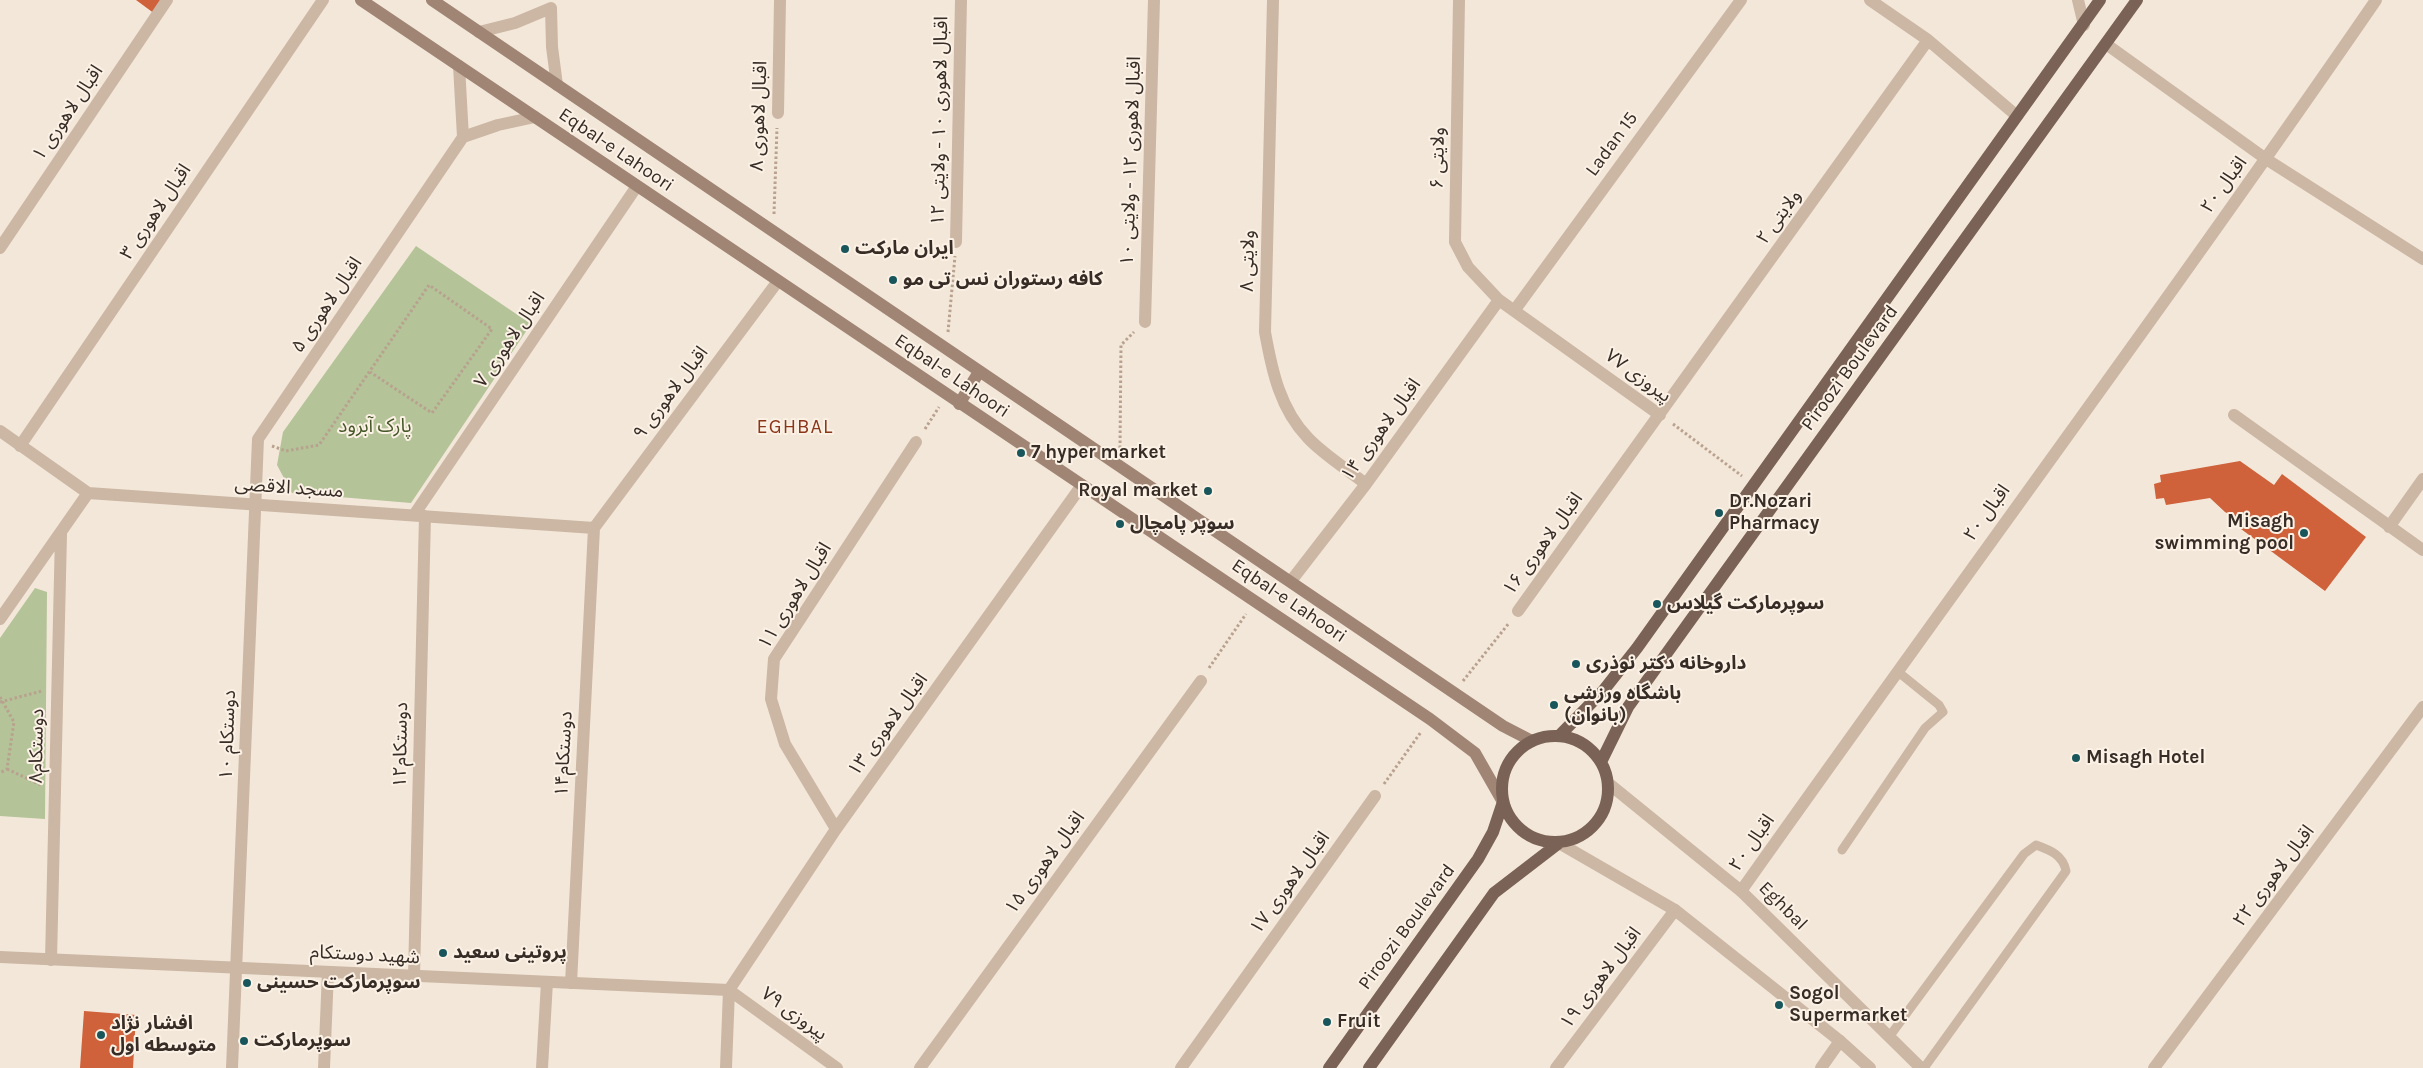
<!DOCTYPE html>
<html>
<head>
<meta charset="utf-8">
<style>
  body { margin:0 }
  canvas { display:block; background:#f3e7d9 }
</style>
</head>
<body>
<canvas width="2423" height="1068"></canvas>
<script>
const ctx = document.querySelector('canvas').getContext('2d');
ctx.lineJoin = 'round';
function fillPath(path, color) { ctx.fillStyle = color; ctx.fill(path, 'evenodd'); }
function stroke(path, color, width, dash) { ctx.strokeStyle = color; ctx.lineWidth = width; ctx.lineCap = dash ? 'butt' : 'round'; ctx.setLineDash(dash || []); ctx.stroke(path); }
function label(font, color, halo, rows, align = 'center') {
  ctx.font = font + ' Karla,"Noto Sans Arabic",sans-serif'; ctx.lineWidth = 4; ctx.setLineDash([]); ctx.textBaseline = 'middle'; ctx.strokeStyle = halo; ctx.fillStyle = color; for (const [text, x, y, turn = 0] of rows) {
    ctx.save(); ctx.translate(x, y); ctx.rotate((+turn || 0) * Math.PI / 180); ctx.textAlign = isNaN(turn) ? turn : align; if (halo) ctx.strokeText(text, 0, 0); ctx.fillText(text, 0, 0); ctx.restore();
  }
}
fillPath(new Path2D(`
  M 416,246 L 531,324 L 411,503 L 292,493 L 277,465 L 283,432 Z
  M 35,588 L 47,592 L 45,819 L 0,816 L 0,638 Z`), '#b4c398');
fillPath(new Path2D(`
  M 136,0 L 165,0 L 155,14 Z
  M 2240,461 L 2274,485 L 2282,474 L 2366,537 L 2325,591 L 2241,529 L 2246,523 L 2225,512 L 2210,498 L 2166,505 L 2164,498 L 2156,499 L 2154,484 L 2161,482 L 2160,475 Z
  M 84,1011 L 136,1015 L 133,1068 L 80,1068 Z`), '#cf613b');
stroke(new Path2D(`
  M 774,214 L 777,128
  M 948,332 L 955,256
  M 1673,424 L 1742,476
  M 925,429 L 939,407
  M 272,446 L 286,451 L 319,445 L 429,285 L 492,329 L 432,413 L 370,372
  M 1120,448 L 1121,345 L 1134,332
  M 1209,668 L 1246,614
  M 1463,681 L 1509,623
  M 0,697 L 14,722 L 7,769 L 0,773
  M 0,702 L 42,691
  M 7,769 L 41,785
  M 1384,784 L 1421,732`), '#b8a18e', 3, [2.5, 2.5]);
stroke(new Path2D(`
  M 1842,850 L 1925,728 L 1943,712 L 1939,705 L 1897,671
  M 1889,1037 L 2024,854 L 2036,845 C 2050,850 2063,855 2066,871 L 1924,1068`), '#ccb7a4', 9);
stroke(new Path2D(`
  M 1273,0 L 1265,332 C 1272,371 1280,409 1308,438 C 1324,455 1347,469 1366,484
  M 1459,0 L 1455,242 L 1468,267 L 1499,300 L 1660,415
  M 1870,0 L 1928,40 L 2017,116
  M 2078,0 L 2084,25
  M 551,8 L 552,47 L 557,85
  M 479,32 L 515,23 L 551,8
  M 2106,44 L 2266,159 L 2423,259
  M 778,113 L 780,0
  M 463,137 L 498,125 L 535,117
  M 956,242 L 961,0
  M 0,248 L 167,0
  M 1514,311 L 1741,0
  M 1145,322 L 1154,0
  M 2234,415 L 2423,550
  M 0,431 L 88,493 L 594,528
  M 20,446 L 323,0
  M 414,515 L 637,186
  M 2389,527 L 2423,479
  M 594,528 L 778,281
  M 1291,581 L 1366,484 L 1499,300
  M 1518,611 L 1928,40
  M 0,619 L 88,493
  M 836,829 L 785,744 L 771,699 L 774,659 L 916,442
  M 1741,891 C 1951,594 2169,301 2376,0
  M 51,960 L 61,534
  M 414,976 L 425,516
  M 571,983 L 594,528
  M 232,1068 L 258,439 L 463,137 L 459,66
  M 324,1068 L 328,972
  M 542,1068 L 547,982
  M 726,1068 L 729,990 L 836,829 L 1082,485
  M 920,1068 L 1201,681
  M 1181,1068 L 1375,796
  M 1556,1068 L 1675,910
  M 1821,1068 L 1840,1041
  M 2154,1068 L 2423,707`), '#ccb7a4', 12);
stroke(new Path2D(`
  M 1608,783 L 1741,891 L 1921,1068
  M 1559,843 L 1675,910 L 1840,1041 L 1870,1068
  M 0,957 L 729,990 L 837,1068`), '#ccb7a4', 12);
stroke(new Path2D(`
  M 361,0 L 1430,719 L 1475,753 L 1503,802
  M 432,0 L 1503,726 L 1532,741
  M 959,404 L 979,372`), '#a08575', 12);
stroke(new Path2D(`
  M 1559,736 L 1603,691 L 1637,648 L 2100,0
  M1502 789a53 53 0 1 1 106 0a53 53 0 1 1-106 0Z
  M 1601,762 L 1628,707 L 2137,0
  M 1329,1068 L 1478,859 L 1493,832 L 1503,802
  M 1369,1068 L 1494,893 L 1559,843`), '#7a6356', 12);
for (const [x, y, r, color] of [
  [845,249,5,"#18565c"],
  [893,280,5,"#18565c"],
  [1021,453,5,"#18565c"],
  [1208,491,5,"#18565c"],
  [1719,513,5,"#18565c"],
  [1120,524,5,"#18565c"],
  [2304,533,5,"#18565c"],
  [1657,604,5,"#18565c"],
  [1576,664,5,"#18565c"],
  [1554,705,5,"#18565c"],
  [2076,758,5,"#18565c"],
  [443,953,5,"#18565c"],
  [247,983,5,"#18565c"],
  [1779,1005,5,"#18565c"],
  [1327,1022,5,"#18565c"],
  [101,1035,5,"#18565c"],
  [244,1041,5,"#18565c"]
]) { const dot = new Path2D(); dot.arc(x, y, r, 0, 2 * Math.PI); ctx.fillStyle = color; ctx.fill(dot); stroke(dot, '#fbf1e5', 2); }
label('19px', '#372c26', '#fbf1e5', [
  ["اقبال لاهوری ۱",68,113,-56],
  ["اقبال لاهوری ۸",759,116,-88],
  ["اقبال لاهوری ۱۰ - ولایتی ۱۲",940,121,-89],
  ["Ladan 15",1612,144,-54],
  ["Eqbal-e Lahoori",616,150,34],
  ["ولایتی ۶",1438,158,-89],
  ["اقبال لاهوری ۱۲ - ولایتی ۱۰",1131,161,-88],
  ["اقبال ۲۰",2224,185,-54],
  ["اقبال لاهوری ۳",156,212,-56],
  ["ولایتی ۲",1779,217,-54],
  ["ولایتی ۸",1248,261,-89],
  ["اقبال لاهوری ۵",327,305,-56],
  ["اقبال لاهوری ۷",510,340,-56],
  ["Piroozi Boulevard",1850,368,-54],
  ["Eqbal-e Lahoori",952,376,34],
  ["پیروزی ۷۷",1638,376,36],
  ["اقبال لاهوری ۹",671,393,-53],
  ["اقبال لاهوری ۱۴",1381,430,-54],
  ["مسجد الاقصی",289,488,4],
  ["اقبال ۲۰",1987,513,-54],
  ["اقبال لاهوری ۱۶",1543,544,-54],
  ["اقبال لاهوری ۱۱",795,596,-58],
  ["Eqbal-e Lahoori",1289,601,34],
  ["اقبال لاهوری ۱۳",888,725,-54],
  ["دوستکام ۱۰",228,735,-88],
  ["دوستکام۱۲",401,745,-89],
  ["دوستکام۸",37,746,-89],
  ["دوستکام۱۴",564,754,-87],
  ["اقبال ۲۰",1752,843,-55],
  ["اقبال لاهوری ۱۵",1045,863,-54],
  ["اقبال لاهوری ۲۲",2274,876,-53],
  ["اقبال لاهوری ۱۷",1290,883,-54],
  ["Eghbal",1783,906,45],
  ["Piroozi Boulevard",1407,927,-54],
  ["شهید دوستکام",365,955,3],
  ["اقبال لاهوری ۱۹",1601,978,-53],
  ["پیروزی ۷۹",794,1014,36]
]);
label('bold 19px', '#372c26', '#fbf1e5', [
  ["ایران مارکت",855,249],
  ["كافه رستوران نس تى مو",903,280],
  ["7 hyper market",1031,453],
  ["Royal market",1198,491,"right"],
  ["Dr.Nozari",1729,502],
  ["Pharmacy",1729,524],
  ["Misagh",2294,522,"right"],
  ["swimming pool",2294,544,"right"],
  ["سوپر‌ پامچال",1130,524],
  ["سوپرمارکت گیلاس",1667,604],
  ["داروخانه دکتر نوذری",1586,664],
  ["باشگاه ورزشی",1564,694],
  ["(بانوان)",1564,716],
  ["Misagh Hotel",2086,758],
  ["پروتینی سعید",453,953],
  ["سوپرمارکت حسینی",257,983],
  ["Sogol",1789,994],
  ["Supermarket",1789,1016],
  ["Fruit",1337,1022],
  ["افشار نژاد",111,1024],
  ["متوسطه اول",111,1046],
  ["سوپرمارکت",254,1041]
], 'left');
label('19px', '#455728', '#fbf1e5', [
  ["پارک آبرود",375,427]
]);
ctx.letterSpacing = '1px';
label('20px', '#8c3619', '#fbf1e5', [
  ["EGHBAL",795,427]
]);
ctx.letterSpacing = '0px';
</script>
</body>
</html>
